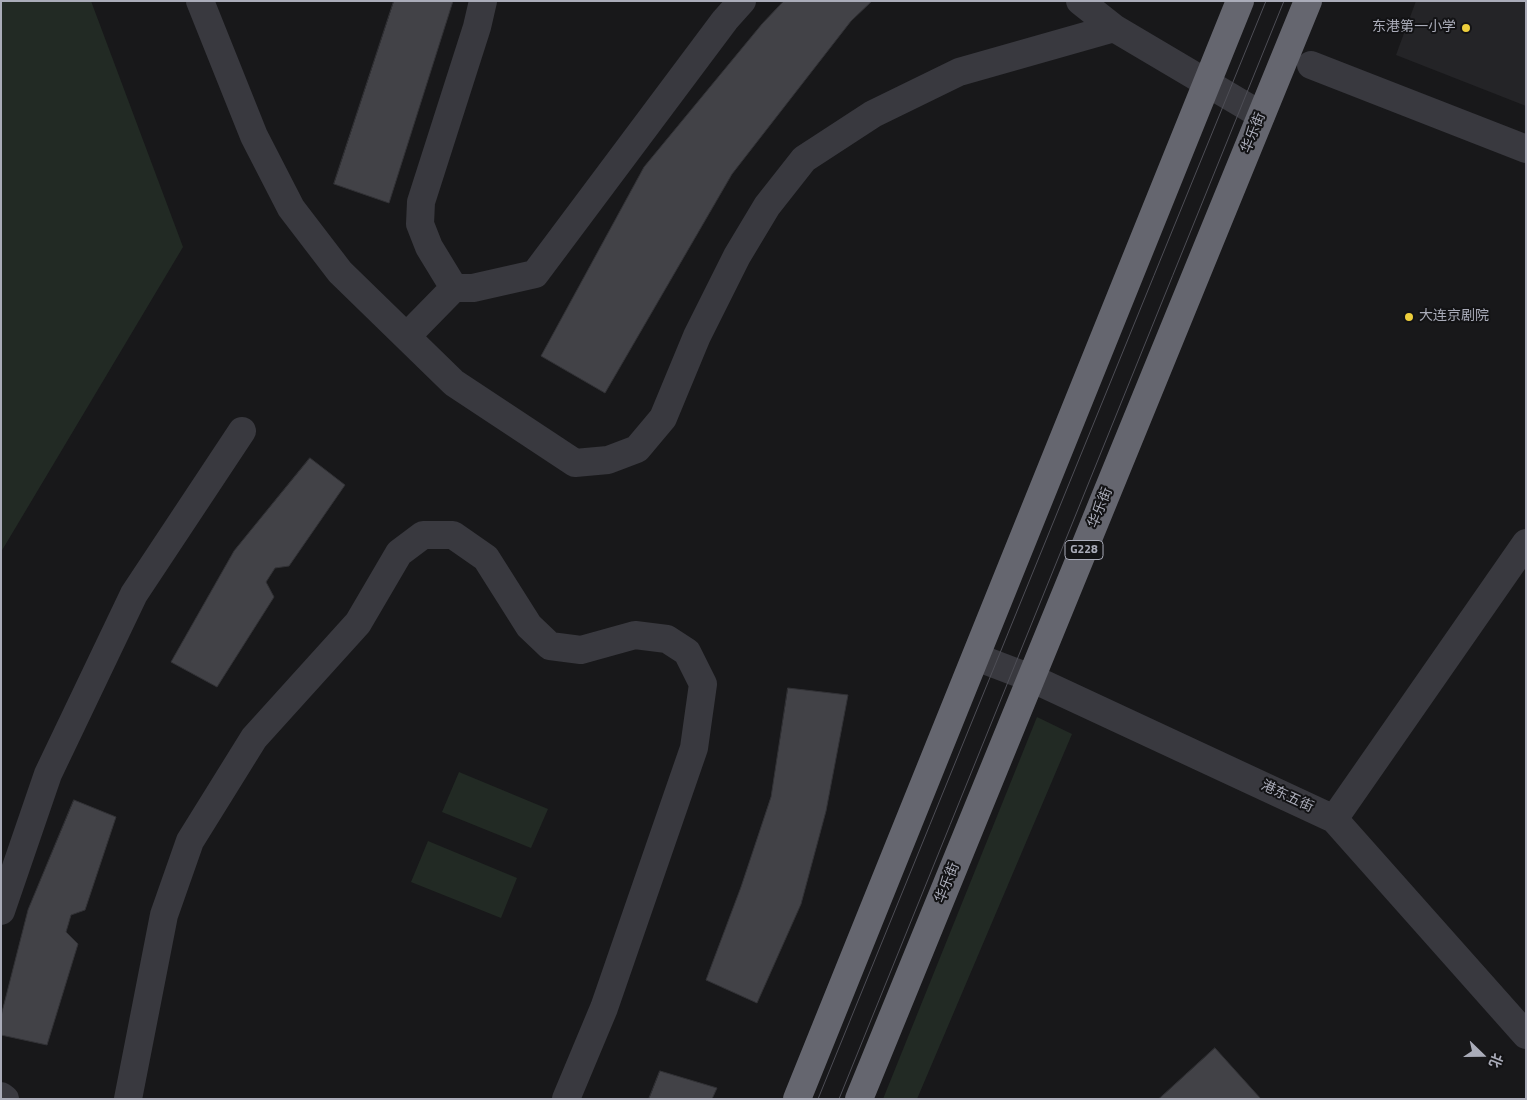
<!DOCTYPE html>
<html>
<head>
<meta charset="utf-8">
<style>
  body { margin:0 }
  #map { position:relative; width:1527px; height:1100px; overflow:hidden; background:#18181a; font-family:"Titillium Web","Noto Sans SC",sans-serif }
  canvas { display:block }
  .frame { position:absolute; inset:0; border:2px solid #aaacb9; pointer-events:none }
  .north { position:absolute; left:1457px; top:1030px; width:50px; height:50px; -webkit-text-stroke:4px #131315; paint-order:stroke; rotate:112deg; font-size:14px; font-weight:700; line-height:20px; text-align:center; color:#aaacb9 }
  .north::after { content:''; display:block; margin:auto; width:18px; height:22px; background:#aaacb9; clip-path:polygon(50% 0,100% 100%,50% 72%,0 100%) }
</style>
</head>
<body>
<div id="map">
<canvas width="1527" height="1100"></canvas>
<div class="frame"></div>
<div class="north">北</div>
</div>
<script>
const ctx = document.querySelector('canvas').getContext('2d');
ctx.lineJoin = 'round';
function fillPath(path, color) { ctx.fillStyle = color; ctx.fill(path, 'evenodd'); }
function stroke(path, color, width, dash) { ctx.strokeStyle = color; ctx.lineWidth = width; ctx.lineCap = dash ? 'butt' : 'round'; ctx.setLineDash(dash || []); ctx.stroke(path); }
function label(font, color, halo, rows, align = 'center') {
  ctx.font = font + ' "Titillium Web","Noto Sans SC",sans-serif'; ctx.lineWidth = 4; ctx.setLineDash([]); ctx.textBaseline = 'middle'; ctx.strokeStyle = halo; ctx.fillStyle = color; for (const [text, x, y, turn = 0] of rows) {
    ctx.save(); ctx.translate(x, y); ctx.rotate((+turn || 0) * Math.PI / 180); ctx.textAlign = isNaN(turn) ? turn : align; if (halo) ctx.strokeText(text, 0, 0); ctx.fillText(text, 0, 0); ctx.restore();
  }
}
fillPath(new Path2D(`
  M 1416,1 L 1526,1 L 1526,106 L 1396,55 Z`), '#242427');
fillPath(new Path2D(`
  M 1,1 L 91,1 L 183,247 L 1,552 Z
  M 1037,717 L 1072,734 L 917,1099 L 883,1099 Z
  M 459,772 L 548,809 L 531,848 L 442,812 Z
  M 428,841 L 517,878 L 501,918 L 411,882 Z`), '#222a24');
const building = new Path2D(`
  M 394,1 L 453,1 L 389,203 L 334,184 Z
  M 784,1 L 872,1 L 851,21 L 732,174 L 605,393 L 541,356 L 644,167 L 762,24 Z
  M 310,458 L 345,485 L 289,566 L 275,568 L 266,582 L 274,597 L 217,687 L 171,662 L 234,551 Z
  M 788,688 L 848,695 L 826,811 L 801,904 L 757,1003 L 706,980 L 741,887 L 771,797 Z
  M 74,800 L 116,817 L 85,910 L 71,915 L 66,932 L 78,944 L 47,1045 L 1,1035 L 1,1016 L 28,910 Z
  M 1215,1048 L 1261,1099 L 1159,1099 Z
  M 660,1071 L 717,1088 L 712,1099 L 649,1099 Z`);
fillPath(building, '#424247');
stroke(building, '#323236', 1);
stroke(new Path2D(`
  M 200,1 L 254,136 L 291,208 L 340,272 L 454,383 L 575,463 L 608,460 L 637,449 L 663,418 L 697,336 L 737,256 L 767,206 L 804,159 L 873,114 L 959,72 L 1114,28
  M 1080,1 L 1114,28 L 1261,115
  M 1311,65 L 1526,149
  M 454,288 L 429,247 L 420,224 L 421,202 L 477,27 L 483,1
  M 407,336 L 454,288 L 473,288 L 535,274 L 725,20 L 742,1
  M 976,657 L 1031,678 L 1334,819 L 1526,1035
  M 1334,819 L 1526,543
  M 1,911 L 48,774 L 134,594 L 242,431
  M 1,1096 L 5,1099
  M 128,1099 L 164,915 L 190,841 L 254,738 L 358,623 L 399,553 L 423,535 L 453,535 L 486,558 L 529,626 L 550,646 L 581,650 L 635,635 L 667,639 L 687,652 L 703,684 L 694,748 L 604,1008 L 566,1099`), '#39393f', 28);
stroke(new Path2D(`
  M 797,1099 L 1240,1
  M 859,1099 L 1308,1`), '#65666f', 28);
stroke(new Path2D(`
  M 818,1099 L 1266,1
  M 839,1099 L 1284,1`), '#4e4e56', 1);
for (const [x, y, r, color] of [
  [1466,28,5,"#edce3c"],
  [1409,317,5,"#edce3c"]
]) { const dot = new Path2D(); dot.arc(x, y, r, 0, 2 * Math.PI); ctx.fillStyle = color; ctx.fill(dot); stroke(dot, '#131315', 2); }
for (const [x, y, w] of [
  [1084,550,38]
]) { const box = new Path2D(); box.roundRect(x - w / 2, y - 9.5, w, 19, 4); ctx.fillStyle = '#131315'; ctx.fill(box); stroke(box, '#aaacb9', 1); }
label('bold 12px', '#aaacb9', null, [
  ["G228",1084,550]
]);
label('14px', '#aaacb9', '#131315', [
  ["东港第一小学",1456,28],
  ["大连京剧院",1419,317,"left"]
], 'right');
label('14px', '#aaacb9', '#131315', [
  ["华乐街",1254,133,-68],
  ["华乐街",1101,508,-68],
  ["港东五街",1287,797,25],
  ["华乐街",948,883,-68]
]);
</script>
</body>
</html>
